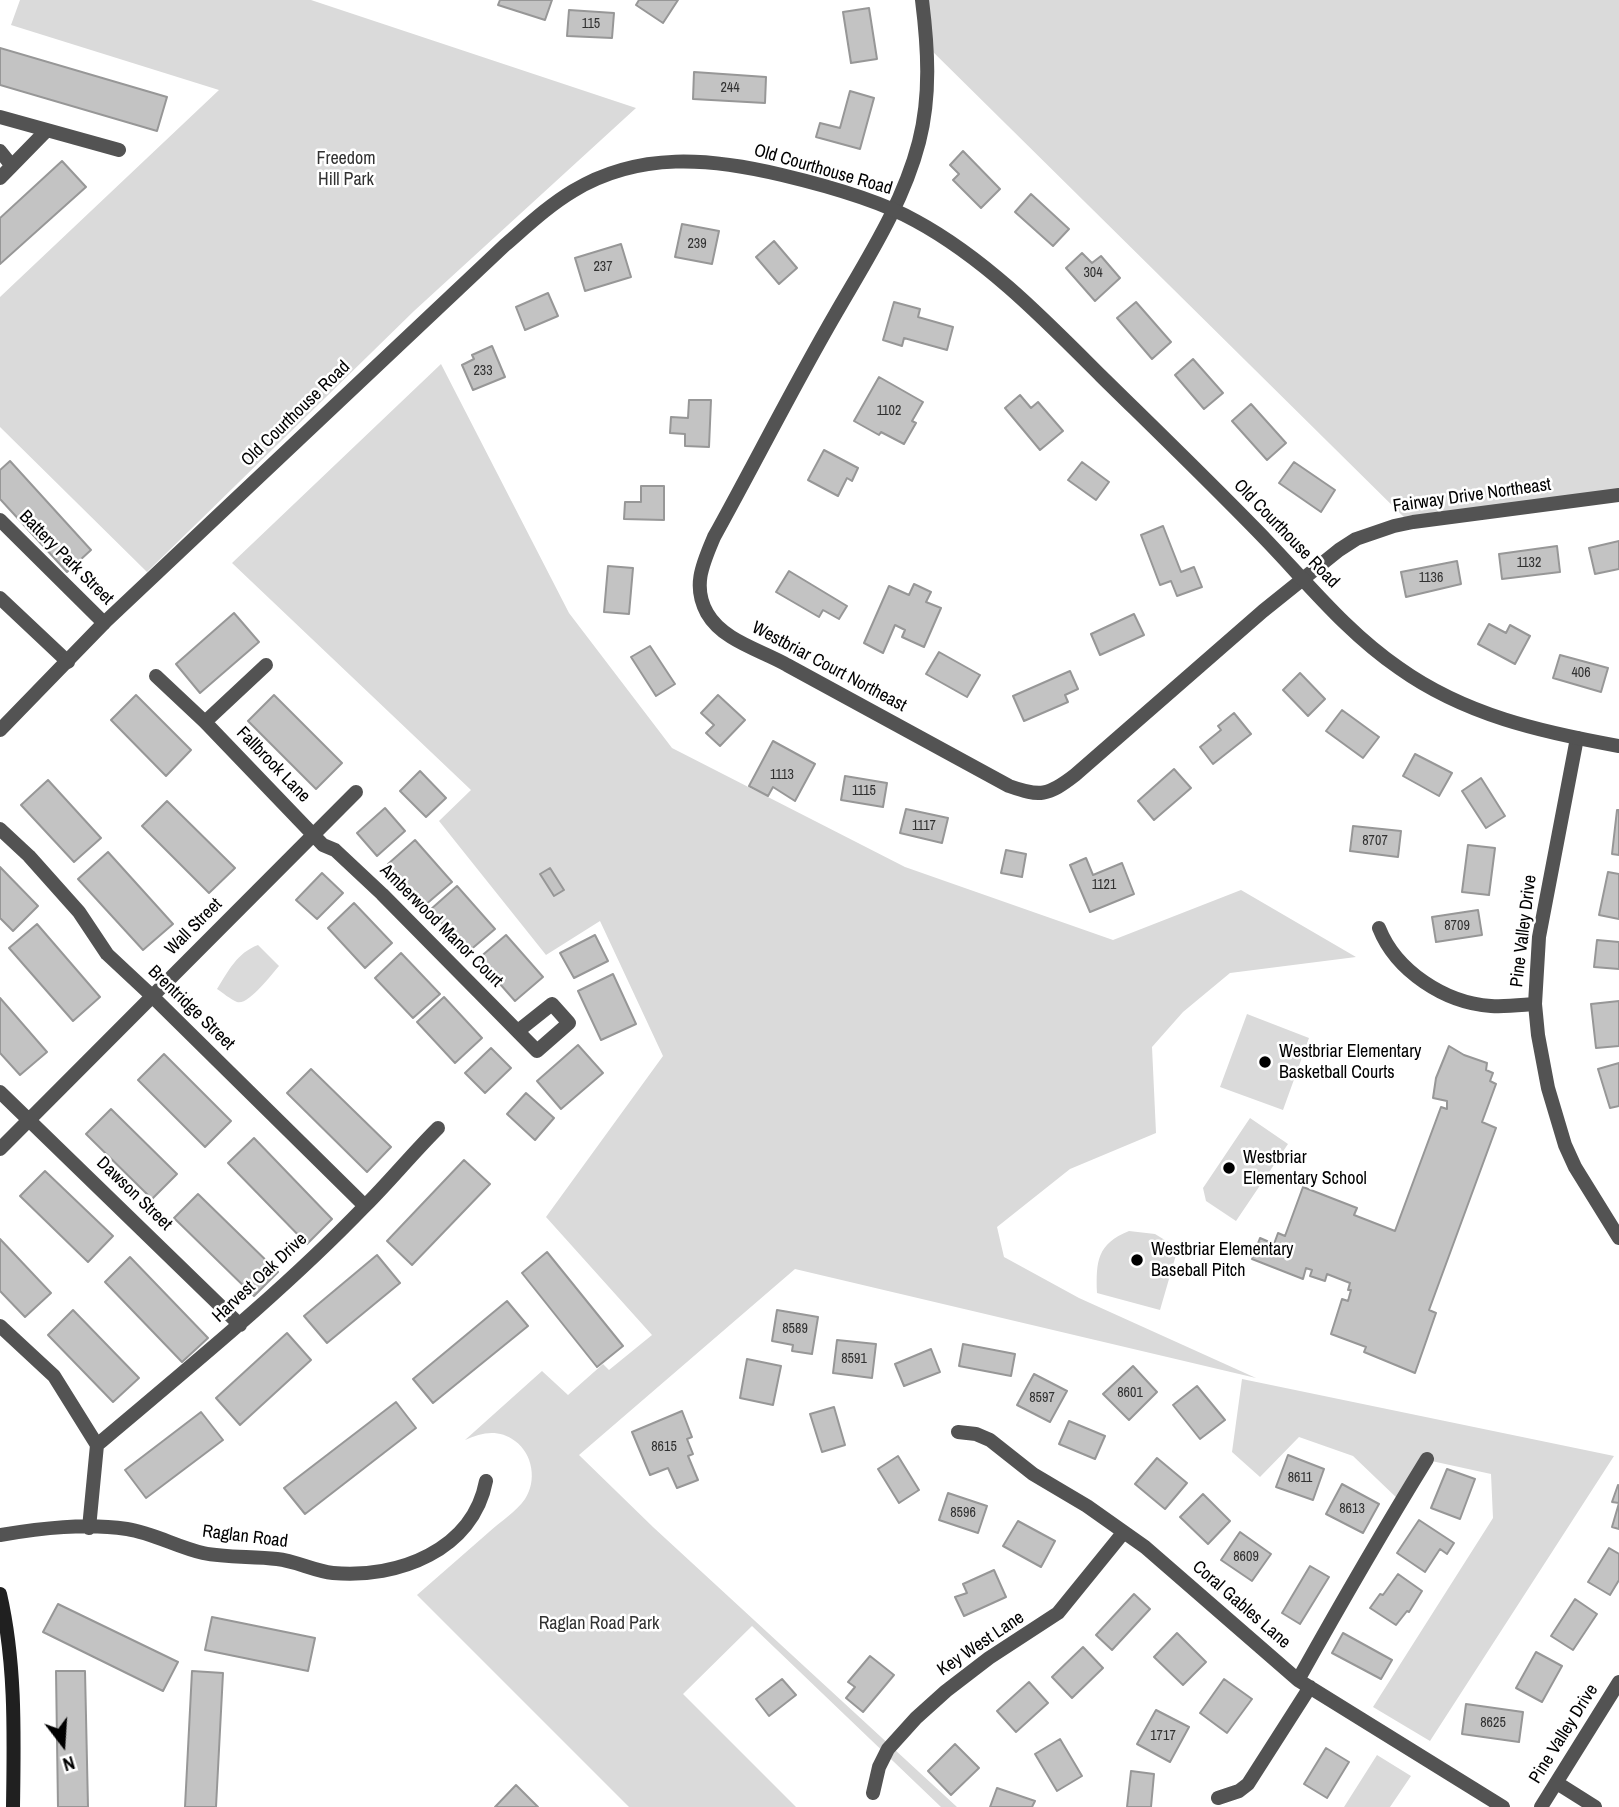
<!DOCTYPE html>
<html>
<head>
<meta charset="utf-8">
<style>
  body { margin:0 }
  #map { position:relative; width:1619px; height:1807px; overflow:hidden; background:#fff; font-family:"Archivo Narrow",sans-serif }
  canvas { display:block }
  .north { position:absolute; left:28px; top:1709px; width:70px; height:70px; -webkit-text-stroke:5px #fff; paint-order:stroke; rotate:163deg; font-size:19px; font-weight:700; line-height:28px; text-align:center; color:#000 }
  .north::after { content:''; display:block; margin:auto; width:24px; height:32px; background:#000; clip-path:polygon(50% 0,100% 100%,50% 72%,0 100%) }
</style>
</head>
<body>
<div id="map">
<canvas width="1619" height="1807"></canvas>
<div class="north">N</div>
</div>
<script>
const ctx = document.querySelector('canvas').getContext('2d');
ctx.lineJoin = 'round';
function fillPath(path, color) { ctx.fillStyle = color; ctx.fill(path, 'evenodd'); }
function stroke(path, color, width, dash) { ctx.strokeStyle = color; ctx.lineWidth = width; ctx.lineCap = dash ? 'butt' : 'round'; ctx.setLineDash(dash || []); ctx.stroke(path); }
function label(font, color, halo, rows, align = 'center') {
  ctx.font = font + ' "Archivo Narrow",sans-serif'; ctx.lineWidth = 5; ctx.setLineDash([]); ctx.textBaseline = 'middle'; ctx.strokeStyle = halo; ctx.fillStyle = color; for (const [text, x, y, turn = 0] of rows) {
    ctx.save(); ctx.translate(x, y); ctx.rotate((+turn || 0) * Math.PI / 180); ctx.textAlign = isNaN(turn) ? turn : align; if (halo) ctx.strokeText(text, 0, 0); ctx.fillText(text, 0, 0); ctx.restore();
  }
}
fillPath(new Path2D(`
  M 20,0 L 311,0 L 636,108 L 414,311 L 147,572 L 0,427 L 0,297 L 219,90 L 11,25 Z
  M 922,0 L 1619,0 L 1619,495 L 1410,523 L 927,46 Z
  M 441,364 L 569,613 L 672,748 L 905,867 L 1113,940 L 1241,890 L 1356,957 L 1230,973 L 1183,1012 L 1152,1047 L 1156,1133 L 1070,1169 L 997,1227 L 1004,1257 L 1079,1298 L 1256,1378 L 795,1269 L 579,1455 L 653,1527 L 957,1807 L 941,1807 L 752,1626 L 683,1694 L 796,1807 L 629,1807 L 417,1595 C 441,1574 465,1553 489,1532 C 501,1521 516,1512 525,1499 C 537,1481 533,1454 515,1441 C 499,1429 482,1432 465,1440 L 542,1371 L 568,1395 L 603,1364 L 609,1370 L 652,1335 L 546,1217 L 663,1056 L 600,921 L 546,955 L 439,821 L 471,790 L 232,563 Z
  M 258,945 L 279,966 C 271,975 248,1006 237,1002 C 230,999 223,993 217,989 C 229,970 237,953 258,945 Z
  M 1247,1014 L 1309,1038 L 1283,1110 L 1220,1087 Z
  M 1250,1118 L 1288,1144 L 1236,1221 L 1206,1201 L 1203,1188 Z
  M 1129,1231 L 1155,1234 L 1178,1248 L 1160,1310 L 1097,1293 C 1096,1261 1097,1244 1129,1231 Z
  M 1242,1379 L 1614,1456 L 1430,1741 L 1373,1707 L 1493,1518 L 1491,1474 L 1427,1460 L 1400,1501 L 1353,1456 L 1299,1437 L 1260,1477 L 1232,1452 Z
  M 1377,1755 L 1411,1776 L 1390,1807 L 1344,1807 Z`), '#dadada');
const building = new Path2D(`
  M 500,0 L 552,0 L 545,20 L 498,5 Z
  M 639,0 L 678,0 L 663,23 L 636,5 Z
  M 869,8 L 877,59 L 851,63 L 843,12 Z
  M 569,10 L 614,13 L 612,38 L 567,36 Z
  M 0,48 L 167,97 L 157,131 L 0,85 Z
  M 694,72 L 766,77 L 765,103 L 693,99 Z
  M 850,91 L 874,98 L 860,149 L 816,137 L 820,123 L 840,128 Z
  M 963,151 L 1000,189 L 981,208 L 953,180 L 959,174 L 950,165 Z
  M 62,161 L 86,187 L 0,264 L 0,218 Z
  M 1031,194 L 1069,229 L 1053,246 L 1015,212 Z
  M 682,224 L 719,231 L 712,264 L 675,257 Z
  M 774,241 L 797,268 L 779,284 L 756,257 Z
  M 621,244 L 631,277 L 585,291 L 575,258 Z
  M 1082,253 L 1092,263 L 1101,256 L 1120,278 L 1095,301 L 1066,268 Z
  M 548,293 L 558,316 L 525,330 L 516,307 Z
  M 894,302 L 920,309 L 918,317 L 953,327 L 947,350 L 904,338 L 902,346 L 883,340 Z
  M 1136,302 L 1171,342 L 1152,359 L 1117,318 Z
  M 492,346 L 505,377 L 473,390 L 462,365 L 474,359 L 472,355 Z
  M 1193,359 L 1223,393 L 1204,409 L 1175,375 Z
  M 879,377 L 923,402 L 912,421 L 916,423 L 904,444 L 881,432 L 879,435 L 854,421 Z
  M 1020,395 L 1031,408 L 1038,402 L 1063,431 L 1040,450 L 1005,408 Z
  M 689,400 L 711,400 L 709,447 L 685,446 L 685,434 L 670,433 L 671,417 L 688,418 Z
  M 1251,404 L 1286,443 L 1267,460 L 1232,421 Z
  M 824,450 L 858,468 L 852,481 L 847,478 L 838,496 L 808,480 Z
  M 10,461 L 91,550 L 67,572 L 0,499 L 0,470 Z
  M 1082,462 L 1109,482 L 1096,500 L 1068,480 Z
  M 1294,462 L 1335,490 L 1321,512 L 1279,483 Z
  M 641,486 L 664,486 L 664,520 L 624,519 L 625,502 L 641,502 Z
  M 1163,526 L 1181,572 L 1194,567 L 1202,587 L 1177,596 L 1171,581 L 1160,585 L 1141,535 Z
  M 1619,541 L 1619,569 L 1595,574 L 1589,548 Z
  M 1557,546 L 1560,572 L 1502,579 L 1499,554 Z
  M 1457,561 L 1461,584 L 1406,597 L 1401,572 Z
  M 608,566 L 633,568 L 629,614 L 604,612 Z
  M 789,571 L 847,606 L 839,619 L 823,610 L 819,617 L 776,592 Z
  M 914,584 L 931,592 L 926,602 L 941,608 L 924,647 L 902,637 L 905,630 L 895,625 L 883,653 L 864,643 L 889,586 L 909,595 Z
  M 234,613 L 259,642 L 200,693 L 176,664 Z
  M 1134,614 L 1144,635 L 1100,655 L 1091,634 Z
  M 1489,624 L 1506,633 L 1510,625 L 1530,636 L 1515,664 L 1478,644 Z
  M 650,646 L 675,684 L 656,696 L 631,657 Z
  M 939,652 L 980,675 L 967,697 L 926,674 Z
  M 1560,655 L 1608,668 L 1601,692 L 1553,678 Z
  M 1070,671 L 1078,689 L 1065,695 L 1068,702 L 1024,721 L 1013,696 Z
  M 1300,673 L 1325,699 L 1308,716 L 1283,690 Z
  M 136,695 L 191,750 L 166,776 L 111,720 Z
  M 274,695 L 342,763 L 316,789 L 248,721 Z
  M 718,695 L 745,720 L 720,746 L 706,733 L 714,725 L 701,713 Z
  M 1342,710 L 1379,737 L 1363,758 L 1326,731 Z
  M 1234,713 L 1251,734 L 1213,764 L 1200,747 L 1221,730 L 1218,726 Z
  M 773,741 L 815,764 L 795,801 L 773,787 L 768,796 L 749,786 Z
  M 1415,754 L 1452,773 L 1439,796 L 1403,776 Z
  M 1174,769 L 1191,788 L 1154,820 L 1138,801 Z
  M 420,771 L 446,798 L 426,817 L 400,791 Z
  M 845,776 L 887,783 L 883,807 L 841,800 Z
  M 1481,778 L 1505,816 L 1486,828 L 1462,791 Z
  M 48,780 L 101,838 L 74,862 L 21,805 Z
  M 167,801 L 235,868 L 209,893 L 142,826 Z
  M 385,808 L 405,831 L 377,856 L 357,833 Z
  M 906,809 L 948,818 L 942,843 L 900,833 Z
  M 1617,810 L 1619,810 L 1619,855 L 1612,854 Z
  M 1353,826 L 1401,831 L 1398,857 L 1350,851 Z
  M 415,840 L 452,882 L 424,906 L 388,864 Z
  M 1468,845 L 1495,848 L 1489,895 L 1462,892 Z
  M 1006,850 L 1026,854 L 1022,877 L 1001,873 Z
  M 108,852 L 173,924 L 143,950 L 78,879 Z
  M 1086,858 L 1093,875 L 1122,863 L 1134,894 L 1090,912 L 1070,865 Z
  M 0,867 L 38,906 L 13,931 L 0,918 Z
  M 550,868 L 564,890 L 554,896 L 540,874 Z
  M 1608,872 L 1619,874 L 1619,919 L 1599,915 Z
  M 322,873 L 343,893 L 317,919 L 296,900 Z
  M 457,886 L 495,929 L 468,952 L 430,910 Z
  M 354,903 L 392,943 L 365,968 L 328,928 Z
  M 1478,910 L 1482,935 L 1436,942 L 1432,917 Z
  M 37,924 L 100,997 L 73,1021 L 9,948 Z
  M 506,935 L 543,977 L 515,1001 L 478,959 Z
  M 595,935 L 608,961 L 574,978 L 560,953 Z
  M 1597,940 L 1619,942 L 1619,969 L 1594,967 Z
  M 401,953 L 440,994 L 413,1018 L 375,978 Z
  M 613,974 L 636,1024 L 601,1040 L 578,991 Z
  M 444,997 L 482,1038 L 455,1063 L 417,1022 Z
  M 0,998 L 47,1052 L 20,1075 L 0,1053 Z
  M 1619,1001 L 1619,1046 L 1596,1048 L 1591,1004 Z
  M 578,1045 L 603,1073 L 561,1109 L 537,1081 Z
  M 1449,1046 L 1464,1055 L 1487,1063 L 1486,1070 L 1493,1073 L 1490,1081 L 1496,1084 L 1482,1122 L 1496,1128 L 1429,1310 L 1436,1313 L 1415,1373 L 1364,1352 L 1366,1347 L 1331,1334 L 1342,1299 L 1348,1301 L 1351,1290 L 1348,1290 L 1350,1283 L 1327,1274 L 1325,1281 L 1310,1276 L 1312,1270 L 1306,1268 L 1303,1279 L 1252,1259 L 1260,1238 L 1274,1244 L 1278,1233 L 1285,1236 L 1303,1187 L 1357,1208 L 1354,1215 L 1395,1231 L 1441,1107 L 1447,1109 L 1447,1101 L 1433,1098 L 1436,1078 Z
  M 491,1048 L 511,1068 L 485,1093 L 465,1073 Z
  M 164,1054 L 231,1121 L 205,1147 L 138,1080 Z
  M 1619,1063 L 1619,1106 L 1610,1108 L 1598,1069 Z
  M 311,1069 L 391,1147 L 367,1172 L 287,1093 Z
  M 526,1093 L 554,1118 L 535,1140 L 507,1114 Z
  M 111,1109 L 177,1174 L 152,1199 L 86,1134 Z
  M 254,1138 L 332,1219 L 307,1244 L 228,1163 Z
  M 464,1160 L 490,1184 L 412,1265 L 387,1241 Z
  M 45,1171 L 113,1236 L 88,1262 L 20,1196 Z
  M 198,1194 L 278,1272 L 254,1296 L 174,1218 Z
  M 0,1239 L 51,1293 L 25,1317 L 0,1291 Z
  M 547,1252 L 623,1346 L 597,1367 L 522,1273 Z
  M 377,1255 L 400,1283 L 327,1343 L 304,1316 Z
  M 130,1257 L 208,1338 L 182,1362 L 105,1282 Z
  M 507,1301 L 528,1326 L 433,1403 L 413,1379 Z
  M 73,1310 L 139,1378 L 113,1402 L 48,1335 Z
  M 777,1310 L 818,1317 L 812,1354 L 792,1351 L 793,1345 L 772,1341 Z
  M 287,1333 L 311,1360 L 240,1425 L 216,1398 Z
  M 837,1340 L 876,1344 L 872,1378 L 833,1373 Z
  M 963,1344 L 1015,1354 L 1011,1376 L 959,1366 Z
  M 931,1349 L 940,1372 L 904,1386 L 895,1364 Z
  M 747,1359 L 781,1366 L 773,1405 L 740,1398 Z
  M 1133,1366 L 1157,1392 L 1129,1420 L 1103,1394 Z
  M 1034,1374 L 1067,1391 L 1050,1422 L 1017,1405 Z
  M 1197,1386 L 1225,1420 L 1200,1439 L 1173,1405 Z
  M 396,1402 L 416,1428 L 305,1514 L 284,1488 Z
  M 834,1407 L 845,1445 L 822,1452 L 810,1414 Z
  M 682,1411 L 692,1437 L 687,1439 L 693,1454 L 688,1456 L 698,1480 L 677,1488 L 668,1468 L 650,1475 L 632,1432 Z
  M 201,1412 L 223,1440 L 146,1498 L 125,1470 Z
  M 1069,1421 L 1105,1436 L 1095,1459 L 1059,1444 Z
  M 1288,1455 L 1324,1469 L 1313,1500 L 1276,1487 Z
  M 898,1456 L 919,1490 L 899,1503 L 878,1469 Z
  M 1157,1458 L 1187,1483 L 1165,1509 L 1135,1484 Z
  M 1447,1469 L 1475,1479 L 1460,1519 L 1431,1508 Z
  M 1342,1484 L 1379,1504 L 1363,1533 L 1326,1514 Z
  M 1618,1485 L 1619,1486 L 1619,1529 L 1612,1527 L 1619,1503 L 1612,1502 Z
  M 948,1493 L 987,1506 L 978,1533 L 939,1520 Z
  M 1203,1494 L 1230,1521 L 1208,1544 L 1180,1517 Z
  M 1419,1520 L 1454,1543 L 1447,1554 L 1440,1549 L 1425,1572 L 1397,1553 Z
  M 1018,1521 L 1055,1541 L 1041,1567 L 1003,1546 Z
  M 1240,1532 L 1271,1554 L 1252,1581 L 1221,1560 Z
  M 1609,1548 L 1619,1554 L 1619,1580 L 1610,1595 L 1588,1582 Z
  M 1310,1566 L 1329,1577 L 1300,1624 L 1282,1613 Z
  M 994,1570 L 1006,1597 L 964,1616 L 955,1597 L 967,1593 L 963,1584 Z
  M 1398,1574 L 1422,1591 L 1409,1612 L 1407,1611 L 1396,1625 L 1370,1608 L 1380,1594 L 1383,1595 Z
  M 1134,1594 L 1150,1609 L 1112,1650 L 1096,1635 Z
  M 1575,1599 L 1597,1614 L 1573,1650 L 1551,1636 Z
  M 58,1604 L 178,1662 L 163,1691 L 43,1632 Z
  M 212,1617 L 315,1638 L 308,1671 L 205,1650 Z
  M 1177,1633 L 1206,1662 L 1183,1685 L 1154,1657 Z
  M 1343,1633 L 1392,1660 L 1381,1679 L 1332,1653 Z
  M 1083,1647 L 1103,1668 L 1072,1698 L 1052,1677 Z
  M 1536,1652 L 1562,1666 L 1542,1702 L 1516,1688 Z
  M 870,1656 L 894,1675 L 863,1712 L 846,1698 L 855,1687 L 848,1682 Z
  M 56,1671 L 85,1671 L 88,1807 L 58,1807 Z
  M 192,1671 L 223,1673 L 216,1807 L 185,1807 Z
  M 782,1679 L 796,1695 L 769,1716 L 756,1699 Z
  M 1224,1679 L 1252,1699 L 1227,1733 L 1200,1713 Z
  M 1029,1682 L 1048,1703 L 1016,1732 L 997,1711 Z
  M 1466,1704 L 1523,1712 L 1519,1742 L 1462,1734 Z
  M 1156,1710 L 1189,1727 L 1170,1762 L 1137,1744 Z
  M 1060,1739 L 1082,1776 L 1057,1791 L 1035,1754 Z
  M 955,1744 L 979,1768 L 951,1795 L 928,1771 Z
  M 1326,1748 L 1349,1762 L 1327,1798 L 1304,1784 Z
  M 1131,1771 L 1154,1774 L 1151,1807 L 1127,1807 Z
  M 516,1785 L 538,1807 L 495,1807 Z
  M 997,1788 L 1035,1801 L 1032,1807 L 990,1807 Z`);
fillPath(building, '#c3c3c3');
stroke(building, '#979797', 2);
stroke(new Path2D(`
  M 922,0 C 928,48 931,95 919,142 C 903,204 867,259 836,313 C 793,387 755,463 714,537 C 703,563 692,586 707,613 C 723,641 761,650 787,665 C 861,706 935,746 1009,786 C 1040,797 1048,796 1075,775 L 1263,611 L 1339,550 L 1356,539 L 1394,526 L 1413,522 L 1619,495
  M 0,117 L 119,150
  M 0,151 L 12,166
  M 0,178 L 46,131
  M 0,520 L 104,623
  M 0,598 L 68,662
  M 266,665 L 205,722 L 323,845 L 335,850 L 382,894 L 537,1051 L 569,1023 L 552,1004 L 518,1031
  M 156,676 L 205,722
  M 1577,738 L 1539,937 L 1535,1004 L 1538,1035 L 1548,1088 L 1565,1145 L 1575,1167 L 1619,1238
  M 0,829 L 29,856 L 79,912 L 107,954 L 152,996 L 365,1206
  M 1379,928 C 1396,971 1445,1003 1491,1006 C 1506,1007 1521,1005 1535,1004
  M 0,1092 L 240,1325
  M 0,1149 L 356,792
  M 0,1326 L 54,1376 L 97,1445 L 89,1528
  M 958,1432 L 976,1434 L 990,1440 L 1033,1474 L 1087,1506 L 1145,1547 L 1298,1680 L 1503,1807
  M 97,1445 C 188,1368 282,1292 365,1206 C 390,1181 412,1154 438,1128
  M 0,1535 C 42,1528 85,1523 127,1529 C 153,1533 177,1547 203,1553 C 227,1558 252,1556 277,1559 C 296,1561 314,1571 333,1573 C 398,1579 473,1550 486,1481
  M 1298,1680 C 1340,1605 1382,1532 1427,1459
  M 1557,1783 L 1595,1807
  M 873,1793 L 879,1767 L 888,1749 L 916,1718 L 946,1691 L 989,1658 L 1058,1613 L 1123,1533
  M 1218,1798 L 1239,1791 L 1248,1784 L 1310,1687
  M 1541,1807 L 1619,1682`), '#535353', 14);
stroke(new Path2D(`
  M 0,730 L 104,623 L 505,245 C 527,226 548,206 573,191 C 639,151 711,158 782,175 C 824,185 879,200 916,221 C 986,259 1045,320 1101,376 C 1157,431 1214,486 1268,542 C 1310,586 1349,634 1399,668 C 1465,715 1541,732 1619,746`), '#535353', 14);
stroke(new Path2D(`
  M 0,1594 C 16,1664 14,1736 13,1807`), '#202020', 14);
for (const [x, y, r, color] of [
  [1265,1062,7,"#000"],
  [1229,1168,7,"#000"],
  [1137,1260,7,"#000"]
]) { const dot = new Path2D(); dot.arc(x, y, r, 0, 2 * Math.PI); ctx.fillStyle = color; ctx.fill(dot); stroke(dot, '#fff', 2.5); }
label('14px', '#313131', null, [
  ["115",591,24],
  ["244",730,88],
  ["239",697,244],
  ["237",603,267],
  ["304",1093,273],
  ["233",483,371],
  ["1102",889,411],
  ["1132",1529,563],
  ["1136",1431,578],
  ["406",1581,673],
  ["1113",782,775],
  ["1115",864,791],
  ["1117",924,826],
  ["8707",1375,841],
  ["1121",1104,885],
  ["8709",1457,926],
  ["8589",795,1329],
  ["8591",854,1359],
  ["8601",1130,1393],
  ["8597",1042,1398],
  ["8615",664,1447],
  ["8611",1300,1478],
  ["8613",1352,1509],
  ["8596",963,1513],
  ["8609",1246,1557],
  ["8625",1493,1723],
  ["1717",1163,1736]
]);
label('18px', '#313131', '#fff', [
  ["Freedom",346,159],
  ["Hill Park",346,180],
  ["Raglan Road Park",599,1624]
]);
label('18px', '#000', '#fff', [
  ["Old Courthouse Road",823,170,16],
  ["Old Courthouse Road",296,414,-44],
  ["Fairway Drive Northeast",1472,496,-8],
  ["Old Courthouse Road",1286,534,46],
  ["Battery Park Street",66,558,45],
  ["Westbriar Court Northeast",829,667,28],
  ["Fallbrook Lane",273,765,46],
  ["Amberwood Manor Court",441,926,45],
  ["Wall Street",194,927,-45],
  ["Pine Valley Drive",1524,931,-83],
  ["Brentridge Street",191,1008,44],
  ["Dawson Street",134,1194,44],
  ["Harvest Oak Drive",260,1278,-43],
  ["Raglan Road",245,1537,7],
  ["Coral Gables Lane",1241,1605,41],
  ["Key West Lane",981,1644,-34],
  ["Pine Valley Drive",1564,1734,-58]
]);
label('18px', '#000', '#fff', [
  ["Westbriar Elementary",1279,1052],
  ["Basketball Courts",1279,1073],
  ["Westbriar",1243,1158],
  ["Elementary School",1243,1179],
  ["Westbriar Elementary",1151,1250],
  ["Baseball Pitch",1151,1271]
], 'left');
</script>
</body>
</html>
